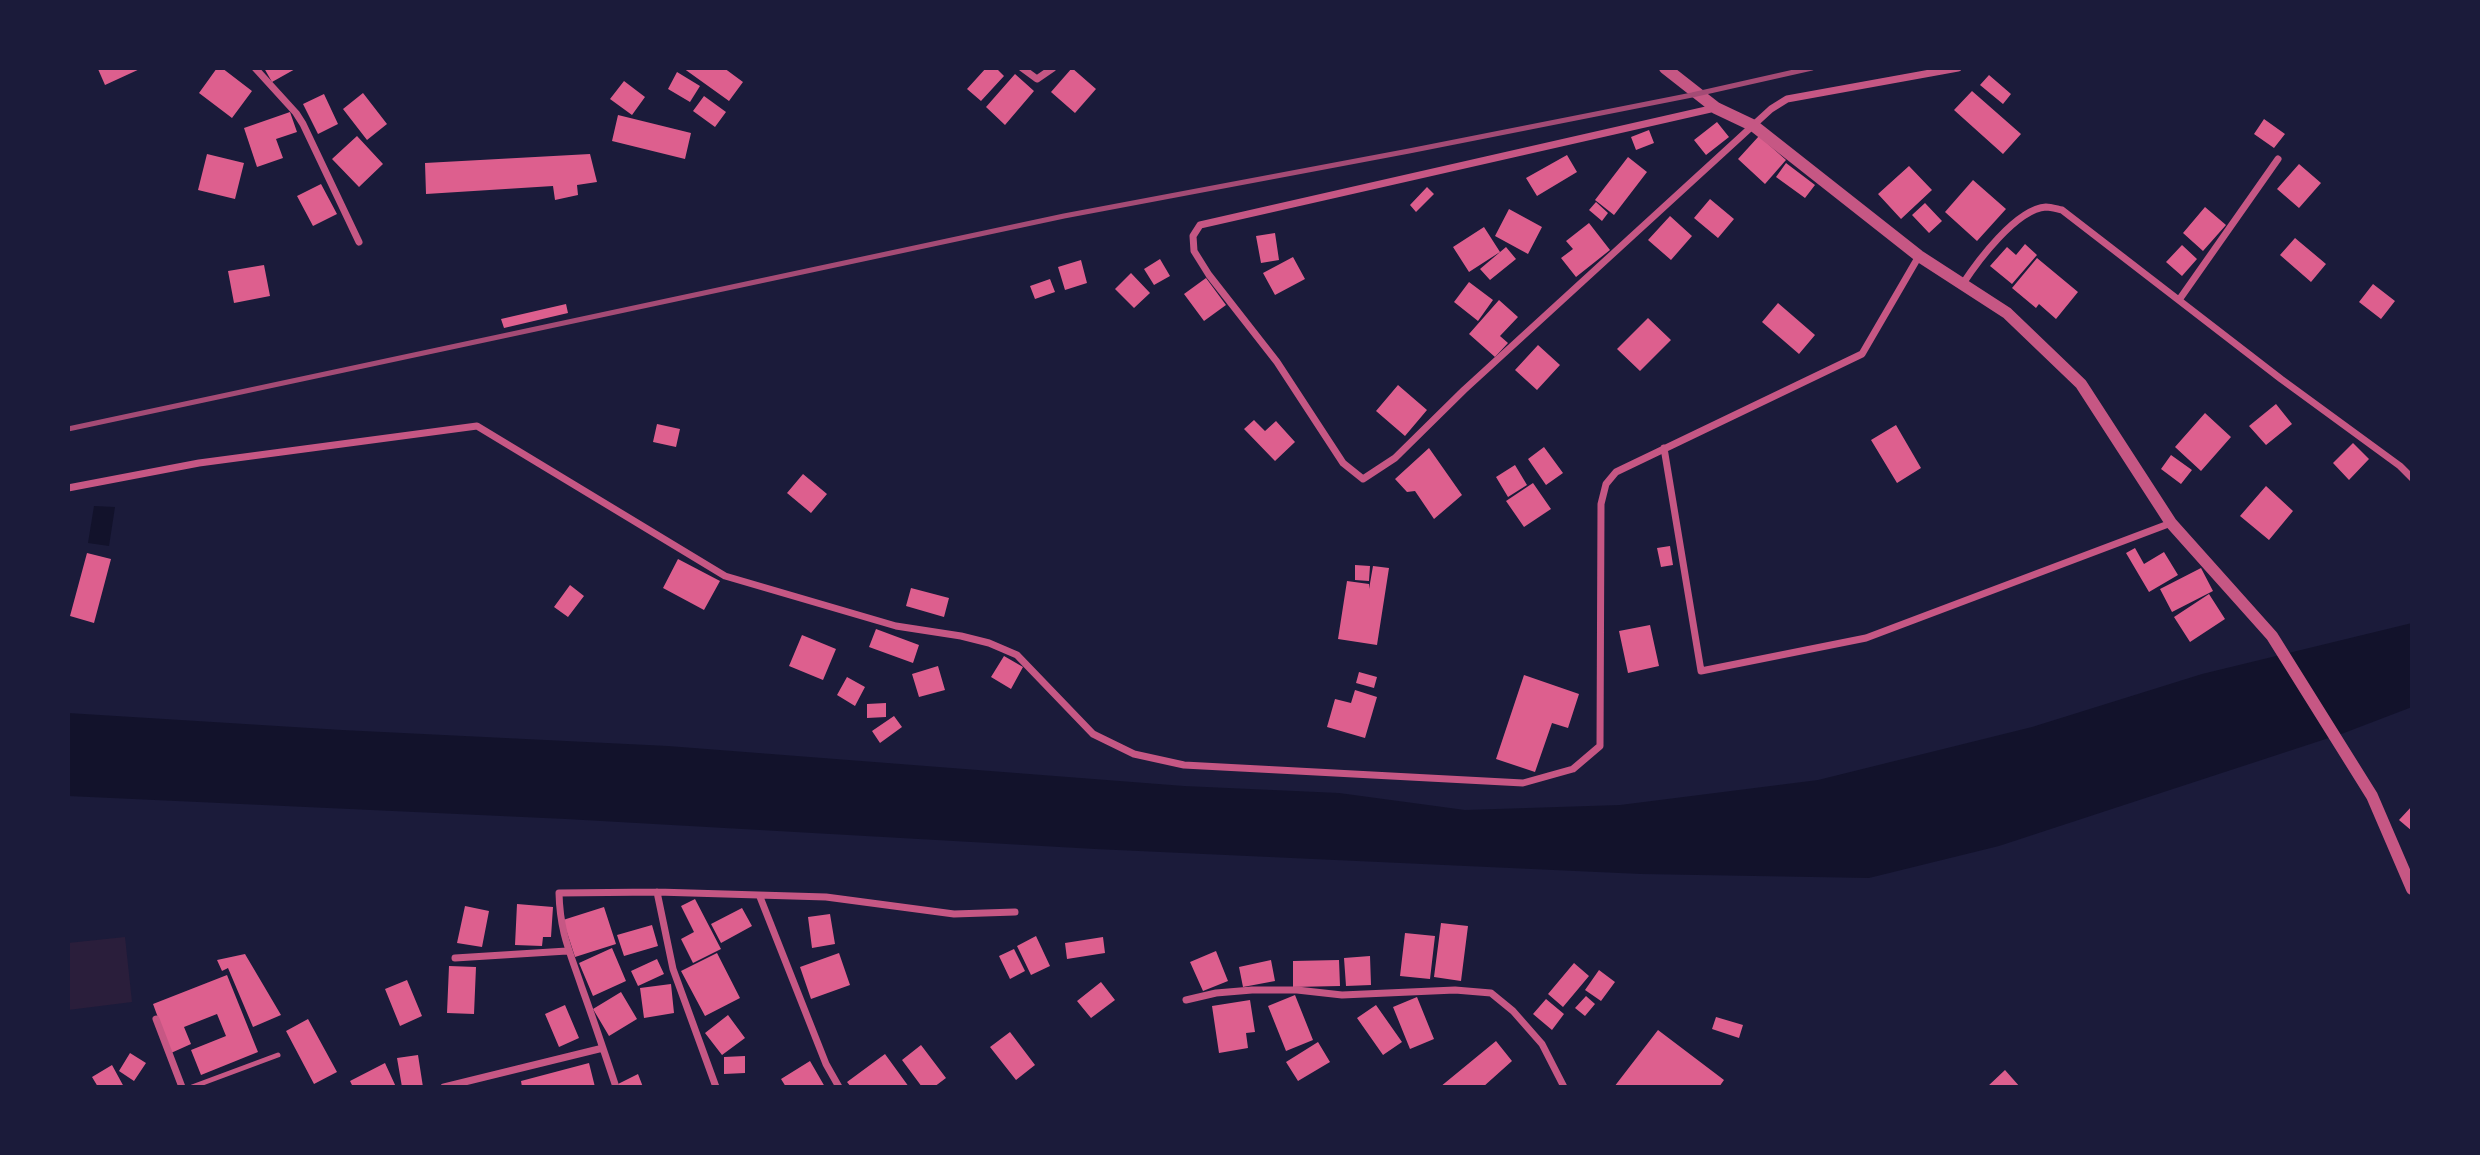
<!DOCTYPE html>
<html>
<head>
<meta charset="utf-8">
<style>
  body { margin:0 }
  #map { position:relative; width:2480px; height:1155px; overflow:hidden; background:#1b1b3a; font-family:"PT Sans",sans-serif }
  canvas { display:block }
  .frame { position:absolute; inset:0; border:70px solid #1b1b3a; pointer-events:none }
</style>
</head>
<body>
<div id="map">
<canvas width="2480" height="1155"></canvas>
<div class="frame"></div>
</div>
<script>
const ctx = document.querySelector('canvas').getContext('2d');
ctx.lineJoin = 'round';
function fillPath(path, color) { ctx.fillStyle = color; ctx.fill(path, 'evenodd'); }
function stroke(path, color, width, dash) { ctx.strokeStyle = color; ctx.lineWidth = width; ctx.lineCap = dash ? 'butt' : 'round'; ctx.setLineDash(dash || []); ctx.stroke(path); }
fillPath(new Path2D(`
  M 125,937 L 132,1002 L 68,1010 L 68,943 Z`), '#2a1e3b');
fillPath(new Path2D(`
  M 94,506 L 115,507 L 109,546 L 88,543 Z
  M 2412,623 L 2412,707 L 2344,733 L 1999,846 L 1869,878 L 1641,874 L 1095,849 L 566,819 L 68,796 L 68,713 L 342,730 L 668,746 L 1184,786 L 1339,793 L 1465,810 L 1620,805 L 1818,780 L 2032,727 L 2202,674 Z`), '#12122b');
fillPath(new Path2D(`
  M 99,68 L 142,68 L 105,85 L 98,69 Z
  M 217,68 L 222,68 L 252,91 L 232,118 L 199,93 Z
  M 264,68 L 297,68 L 272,82 Z
  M 683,68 L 724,68 L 743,82 L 729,101 Z
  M 986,68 L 996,68 L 1004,76 L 981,101 L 967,89 Z
  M 1072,68 L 1096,89 L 1075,113 L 1051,92 Z
  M 677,72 L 700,86 L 690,102 L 668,89 Z
  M 1015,74 L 1034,91 L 1005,125 L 986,107 Z
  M 1989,75 L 2011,94 L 2003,104 L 1980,85 Z
  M 624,81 L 645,97 L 632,115 L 610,99 Z
  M 1972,91 L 2021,134 L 2003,154 L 1954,110 Z
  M 363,93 L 387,124 L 367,140 L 343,109 Z
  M 324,94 L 338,124 L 318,134 L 303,104 Z
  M 704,96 L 726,112 L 715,127 L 693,111 Z
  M 290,112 L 297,132 L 276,139 L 283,158 L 257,167 L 244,128 Z
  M 618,115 L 691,133 L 685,159 L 612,141 Z
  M 2264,119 L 2285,134 L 2274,148 L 2254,134 Z
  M 1717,122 L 1729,137 L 1706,155 L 1694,140 Z
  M 1649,130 L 1654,143 L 1636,150 L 1631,137 Z
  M 357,136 L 383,164 L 359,187 L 332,159 Z
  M 1759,136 L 1786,160 L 1765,184 L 1738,159 Z
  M 207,154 L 244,163 L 235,199 L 198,190 Z
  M 590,154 L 597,182 L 577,185 L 578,195 L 555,200 L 553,186 L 426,194 L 425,163 Z
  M 1567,155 L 1577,172 L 1537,196 L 1526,178 Z
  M 1628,157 L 1647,172 L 1614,215 L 1595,200 Z
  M 1786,163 L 1815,185 L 1805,198 L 1776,177 Z
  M 2299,164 L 2321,183 L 2299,208 L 2277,189 Z
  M 1909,166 L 1932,190 L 1901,219 L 1878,194 Z
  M 1973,180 L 2006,209 L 1977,241 L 1945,212 Z
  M 321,184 L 337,214 L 313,226 L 297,196 Z
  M 1427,187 L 1434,194 L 1416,212 L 1410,205 Z
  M 1710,199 L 1734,219 L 1718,238 L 1694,218 Z
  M 1596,202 L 1608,213 L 1602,221 L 1589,210 Z
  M 1925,203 L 1942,221 L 1929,233 L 1912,215 Z
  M 2205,207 L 2226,225 L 2203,251 L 2183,233 Z
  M 1509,209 L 1542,227 L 1528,254 L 1495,236 Z
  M 1670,216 L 1692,236 L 1671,260 L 1648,240 Z
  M 1589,223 L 1610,250 L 1576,277 L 1561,258 L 1573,249 L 1566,241 Z
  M 1484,227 L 1500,252 L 1469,272 L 1453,247 Z
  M 1275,233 L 1279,260 L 1261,263 L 1256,236 Z
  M 2295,238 L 2326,264 L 2311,282 L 2280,255 Z
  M 2025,244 L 2037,255 L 2012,284 L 1990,266 L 2007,247 L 2016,255 Z
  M 2182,245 L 2197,259 L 2182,276 L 2166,262 Z
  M 1506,247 L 1516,259 L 1490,280 L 1480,269 Z
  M 1293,257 L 1305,279 L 1275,295 L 1263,273 Z
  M 2037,258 L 2078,292 L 2056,319 L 2039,304 L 2036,308 L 2012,288 Z
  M 1160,259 L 1170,276 L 1154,285 L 1144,269 Z
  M 1081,260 L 1087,283 L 1065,290 L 1058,267 Z
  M 264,265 L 270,296 L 234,303 L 228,271 Z
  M 1131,273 L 1150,293 L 1134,308 L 1115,289 Z
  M 1206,278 L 1226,305 L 1204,321 L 1184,294 Z
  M 1050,279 L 1055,292 L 1035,299 L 1030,286 Z
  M 1469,282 L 1493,300 L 1478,321 L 1454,302 Z
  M 2373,284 L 2395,301 L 2381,319 L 2359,302 Z
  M 1499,300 L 1518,317 L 1500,336 L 1508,343 L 1495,357 L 1469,334 Z
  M 1778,303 L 1815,335 L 1799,354 L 1762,322 Z
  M 566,304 L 568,313 L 504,328 L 501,319 Z
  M 1648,318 L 1671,340 L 1640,371 L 1617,349 Z
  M 1538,345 L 1560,365 L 1537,390 L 1515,370 Z
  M 1398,385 L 1427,410 L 1405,436 L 1376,411 Z
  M 2276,404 L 2292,424 L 2266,445 L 2249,426 Z
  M 2205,413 L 2231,437 L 2201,471 L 2175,447 Z
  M 1254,420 L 1265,431 L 1276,421 L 1295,442 L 1275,461 L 1244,429 Z
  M 657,424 L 680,429 L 676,447 L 653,442 Z
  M 1896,425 L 1921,468 L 1897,483 L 1871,440 Z
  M 2353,443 L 2369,459 L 2349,480 L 2333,463 Z
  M 1544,447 L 1563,473 L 1546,485 L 1528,459 Z
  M 1429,448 L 1462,495 L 1434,519 L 1415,491 L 1407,492 L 1395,479 Z
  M 2171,455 L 2192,470 L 2181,484 L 2161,469 Z
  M 1515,465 L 1527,485 L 1508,497 L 1496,477 Z
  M 803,474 L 827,494 L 811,513 L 787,493 Z
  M 1533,483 L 1551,509 L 1524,527 L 1506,501 Z
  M 2266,486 L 2293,511 L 2269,540 L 2240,516 Z
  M 1670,546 L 1673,565 L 1661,567 L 1657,548 Z
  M 2135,548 L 2144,564 L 2164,552 L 2178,575 L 2149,592 L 2126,553 Z
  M 87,553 L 111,559 L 94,623 L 70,616 Z
  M 678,559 L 720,581 L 704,610 L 663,588 Z
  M 1355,565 L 1370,566 L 1369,581 L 1355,580 Z
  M 1373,566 L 1389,568 L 1377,645 L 1338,639 L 1347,581 L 1369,584 L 1369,589 Z
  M 2201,568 L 2213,591 L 2172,612 L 2160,589 Z
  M 570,585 L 584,596 L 568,617 L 554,607 Z
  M 911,588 L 949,598 L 944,617 L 906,606 Z
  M 2209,594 L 2225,619 L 2190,642 L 2174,617 Z
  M 1650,625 L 1659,666 L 1628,673 L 1619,631 Z
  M 876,629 L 919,645 L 913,663 L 869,647 Z
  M 802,635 L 836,649 L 823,680 L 789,666 Z
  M 1004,656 L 1023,667 L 1011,689 L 991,677 Z
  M 938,666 L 945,690 L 919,697 L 912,674 Z
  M 1359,672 L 1377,677 L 1374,688 L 1356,683 Z
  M 1524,675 L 1579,694 L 1568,728 L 1552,723 L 1535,772 L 1496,759 Z
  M 847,677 L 865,687 L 855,706 L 837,695 Z
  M 1355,690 L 1377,697 L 1365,738 L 1327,727 L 1335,699 L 1351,703 Z
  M 886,703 L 886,717 L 867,718 L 867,704 Z
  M 894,716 L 902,727 L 880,743 L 872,731 Z
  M 2412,806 L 2412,831 L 2399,820 Z
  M 695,899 L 721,949 L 693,963 L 681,939 L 694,932 L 681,906 Z
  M 517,904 L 553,907 L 551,937 L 543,937 L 542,946 L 515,945 Z
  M 465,906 L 489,911 L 482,947 L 457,943 Z
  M 604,907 L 616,944 L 575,957 L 563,920 Z
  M 742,908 L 752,926 L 721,943 L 711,924 Z
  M 830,914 L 835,944 L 812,948 L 808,917 Z
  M 1441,923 L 1468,926 L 1461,981 L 1434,977 Z
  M 652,925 L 658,946 L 624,956 L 617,935 Z
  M 1405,933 L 1435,936 L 1430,979 L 1400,976 Z
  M 1036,936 L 1050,966 L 1031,975 L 1017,946 Z
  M 1103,937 L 1105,953 L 1067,959 L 1065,943 Z
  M 612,948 L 626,981 L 593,996 L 579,963 Z
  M 1014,949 L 1025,971 L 1010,979 L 999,956 Z
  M 1216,951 L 1228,981 L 1203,991 L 1190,962 Z
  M 717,953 L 740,998 L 705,1016 L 681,971 Z
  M 839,953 L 850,985 L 811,999 L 800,967 Z
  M 245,954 L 281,1015 L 253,1027 L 228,968 L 222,971 L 217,960 Z
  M 1370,956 L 1371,985 L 1346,986 L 1344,958 Z
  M 657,959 L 664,974 L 638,986 L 631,971 Z
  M 1271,960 L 1275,981 L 1243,987 L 1239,967 Z
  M 1339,960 L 1340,986 L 1293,987 L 1293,961 Z
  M 1574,963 L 1589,976 L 1563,1007 L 1548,994 Z
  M 449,966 L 476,967 L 474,1014 L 447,1013 Z
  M 1599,970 L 1615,982 L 1601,1001 L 1585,990 Z
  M 227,975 L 258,1052 L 201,1075 L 191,1050 L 226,1036 L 217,1014 L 184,1027 L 191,1044 L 171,1053 L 153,1004 Z
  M 407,980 L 422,1016 L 400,1026 L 385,989 Z
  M 1101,982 L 1115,1000 L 1091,1018 L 1077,1001 Z
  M 671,984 L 674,1013 L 644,1018 L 640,988 Z
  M 621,992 L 637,1019 L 609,1036 L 593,1009 Z
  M 1295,995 L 1313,1040 L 1286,1051 L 1268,1006 Z
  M 1586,996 L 1595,1004 L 1585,1016 L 1575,1008 Z
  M 1417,997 L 1434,1039 L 1410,1049 L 1393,1007 Z
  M 1546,999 L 1564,1014 L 1552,1030 L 1533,1014 Z
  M 1250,1000 L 1255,1032 L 1246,1033 L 1248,1048 L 1219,1053 L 1212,1006 Z
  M 565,1005 L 579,1038 L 559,1047 L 545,1014 Z
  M 1376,1005 L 1402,1042 L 1383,1055 L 1357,1018 Z
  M 728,1015 L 745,1038 L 722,1055 L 705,1033 Z
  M 1716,1017 L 1743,1025 L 1739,1038 L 1712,1029 Z
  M 308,1019 L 337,1072 L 314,1084 L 286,1031 Z
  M 1658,1030 L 1724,1080 L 1719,1087 L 1614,1087 Z
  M 1010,1032 L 1035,1065 L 1016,1080 L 990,1047 Z
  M 1496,1041 L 1512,1061 L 1483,1087 L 1440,1087 Z
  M 1318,1042 L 1330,1062 L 1298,1081 L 1286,1062 Z
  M 921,1045 L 946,1078 L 934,1087 L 922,1087 L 902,1060 Z
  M 130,1053 L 146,1063 L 134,1081 L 119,1071 Z
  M 885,1054 L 909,1087 L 851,1087 L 847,1082 Z
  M 418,1055 L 423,1087 L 402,1087 L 397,1058 Z
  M 745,1056 L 745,1073 L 724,1074 L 724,1057 Z
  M 810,1061 L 825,1087 L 786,1087 L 781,1079 Z
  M 385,1063 L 396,1087 L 353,1087 L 350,1081 Z
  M 589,1063 L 595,1087 L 522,1087 L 521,1081 Z
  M 112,1065 L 124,1087 L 98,1087 L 92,1077 Z
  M 2005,1070 L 2020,1087 L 1987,1087 Z
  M 638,1074 L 643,1087 L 619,1087 L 618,1084 Z`), '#dd5f8e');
stroke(new Path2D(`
  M 192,1087 L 278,1055`), '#c65784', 5);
stroke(new Path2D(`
  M 255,68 L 296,113 L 303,124 L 359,242
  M 1022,68 L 1037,79 L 1053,68
  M 1715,108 L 1200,225 L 1193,236 L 1194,251 L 1209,275 L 1277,362 L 1343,463 L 1363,479 L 1395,458 L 1464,390 L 1771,109 L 1787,99 L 1958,68
  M 1962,285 C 1977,262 2016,209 2046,207 C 2051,207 2057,209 2062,210 L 2281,379 L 2400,466 L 2412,478
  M 2179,300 L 2278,159
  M 1664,448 L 1701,671 L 1866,638 L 2171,523
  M 68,488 L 199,463 L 477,426 L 725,576 L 896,626 L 961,636 L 989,643 L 1017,655 L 1093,734 L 1134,754 L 1184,765 L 1523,783 L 1573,769 L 1600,746 L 1601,504 L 1606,484 L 1616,472 L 1862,354 L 1919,256
  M 657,892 L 673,969 L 716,1087
  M 760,897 L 826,1064 L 839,1087
  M 455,958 L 567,951
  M 1186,1000 L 1216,993 L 1252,990 L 1297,990 L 1342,995 L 1455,990 L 1491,993 L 1513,1011 L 1542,1044 L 1564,1087
  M 156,1019 L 182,1087
  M 444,1087 L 603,1048
  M 616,1087 C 605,1054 594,1021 582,988 C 570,952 560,933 559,893 L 657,892 L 826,897 L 954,914 L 1015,912`), '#c65784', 7);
stroke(new Path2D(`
  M 1665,68 L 1716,108 L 1754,126 L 1919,256 L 2007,313 L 2081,384 L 2171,523 L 2272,636 L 2372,796 L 2412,889`), '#c65784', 12);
stroke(new Path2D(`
  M 68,429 L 1064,216 L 1409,151 L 1692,95 L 1812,68`), '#a44b75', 5);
</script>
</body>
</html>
